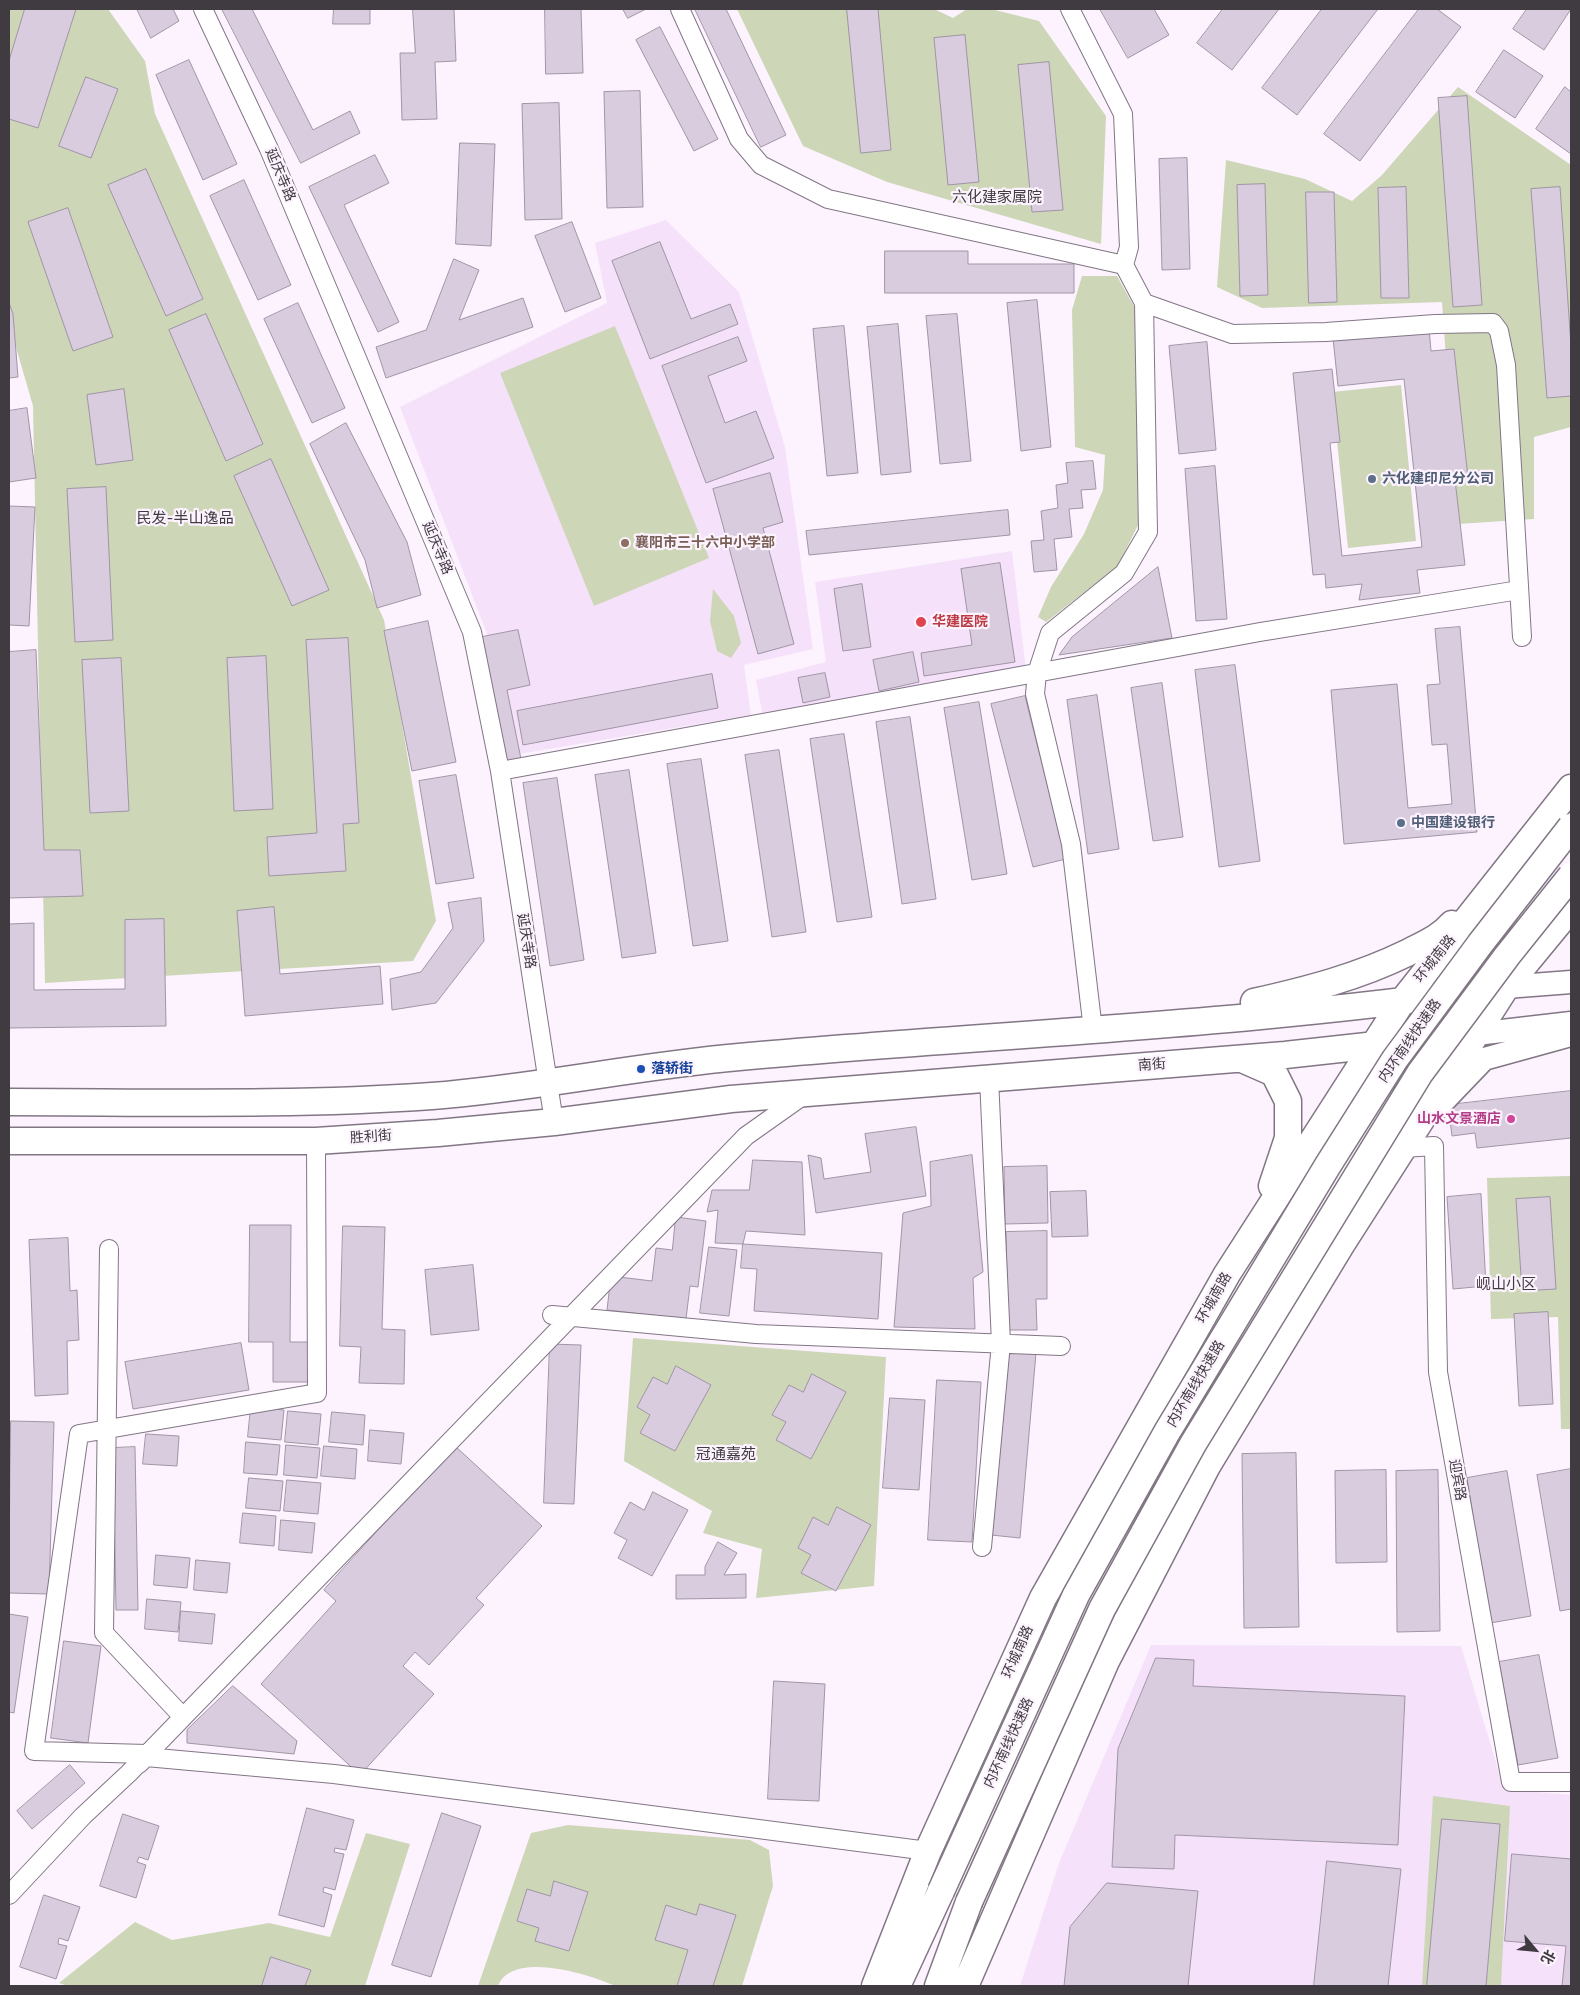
<!DOCTYPE html>
<html>
<head>
<meta charset="utf-8">
<style>
  body { margin:0 }
  #map { position:relative; width:1580px; height:1995px; overflow:hidden; background:#fcf3fe; font-family:"Libre Baskerville","Noto Sans SC",serif }
  canvas { display:block }
  .frame { position:absolute; inset:0; border:10px solid #403b41; pointer-events:none }
  .north { position:absolute; left:1510px; top:1925px; width:50px; height:50px; -webkit-text-stroke:4px #fcf3fe; paint-order:stroke; rotate:118deg; font-size:14px; font-weight:700; line-height:20px; text-align:center; color:#403b41 }
  .north::after { content:''; display:block; margin:auto; width:18px; height:22px; background:#403b41; clip-path:polygon(50% 0,100% 100%,50% 72%,0 100%) }
</style>
</head>
<body>
<div id="map">
<canvas width="1580" height="1995"></canvas>
<div class="frame"></div>
<div class="north">北</div>
</div>
<script>
const ctx = document.querySelector('canvas').getContext('2d');
ctx.lineJoin = 'round';
function fillPath(path, color) { ctx.fillStyle = color; ctx.fill(path, 'evenodd'); }
function stroke(path, color, width, dash) { ctx.strokeStyle = color; ctx.lineWidth = width; ctx.lineCap = dash ? 'butt' : 'round'; ctx.setLineDash(dash || []); ctx.stroke(path); }
function label(font, color, halo, rows, align = 'center') {
  ctx.font = font + ' "Libre Baskerville","Noto Sans SC",serif'; ctx.lineWidth = 4.5; ctx.setLineDash([]); ctx.textBaseline = 'middle'; ctx.strokeStyle = halo; ctx.fillStyle = color; for (const [text, x, y, turn = 0] of rows) {
    ctx.save(); ctx.translate(x, y); ctx.rotate((+turn || 0) * Math.PI / 180); ctx.textAlign = isNaN(turn) ? turn : align; if (halo) ctx.strokeText(text, 0, 0); ctx.fillText(text, 0, 0); ctx.restore();
  }
}
fillPath(new Path2D(`
  M 666,220 L 739,292 L 785,447 L 813,649 L 744,665 L 751,715 L 507,756 L 489,639 L 400,407 L 607,303 L 595,243 Z
  M 1012,551 L 1026,670 L 763,717 L 756,680 L 826,662 L 815,582 Z
  M 1151,1645 L 1461,1646 L 1504,1789 L 1571,1795 L 1571,1986 L 1020,1986 L 1059,1863 Z`), '#f5e2fa');
fillPath(new Path2D(`
  M 9,9 L 108,9 L 145,61 L 155,114 L 384,620 L 436,921 L 413,961 L 45,983 L 33,406 L 9,323 Z
  M 737,9 L 934,9 L 953,18 L 967,9 L 991,9 L 1039,21 L 1106,116 L 1101,244 L 887,182 L 803,146 Z
  M 1458,87 L 1571,165 L 1571,427 L 1534,437 L 1534,519 L 1458,524 L 1442,302 L 1262,308 L 1217,287 L 1226,160 L 1305,179 L 1352,201 L 1382,175 Z
  M 1082,276 L 1117,276 L 1137,312 L 1138,525 L 1118,566 L 1046,622 L 1038,617 L 1051,587 L 1084,534 L 1103,490 L 1105,455 L 1075,447 L 1072,310 Z
  M 615,326 L 709,558 L 594,606 L 500,373 Z
  M 1401,385 L 1416,541 L 1348,548 L 1332,392 Z
  M 713,589 L 734,616 L 741,643 L 731,658 L 717,651 L 710,621 Z
  M 1571,1176 L 1571,1429 L 1561,1429 L 1558,1317 L 1491,1319 L 1487,1178 Z
  M 633,1338 L 886,1357 L 874,1586 L 756,1598 L 762,1549 L 703,1533 L 712,1511 L 624,1461 Z
  M 1433,1796 L 1510,1806 L 1501,1986 L 1422,1986 Z
  M 568,1825 L 750,1840 L 769,1850 L 773,1886 L 742,1986 L 615,1986 C 589,1974 512,1950 498,1986 L 478,1986 L 531,1833 Z
  M 366,1833 L 410,1844 L 365,1986 L 68,1986 L 59,1983 L 135,1922 L 172,1940 L 269,1923 L 330,1937 Z`), '#cdd6b7');
const building = new Path2D(`
  M 25,9 L 76,9 L 38,128 L 9,119 L 9,61 Z
  M 137,9 L 173,9 L 179,21 L 151,38 Z
  M 222,9 L 252,9 L 313,130 L 350,111 L 360,133 L 301,163 Z
  M 334,9 L 370,9 L 370,24 L 333,24 Z
  M 413,9 L 454,9 L 456,61 L 435,62 L 437,119 L 402,120 L 400,53 L 415,53 Z
  M 545,9 L 581,9 L 583,73 L 546,74 Z
  M 623,9 L 646,9 L 628,18 Z
  M 695,9 L 726,9 L 786,135 L 761,147 Z
  M 847,9 L 878,9 L 891,150 L 861,153 Z
  M 1100,9 L 1154,9 L 1169,35 L 1128,58 Z
  M 1223,9 L 1279,9 L 1232,70 L 1197,43 Z
  M 1322,9 L 1378,9 L 1297,115 L 1262,88 Z
  M 1419,9 L 1437,9 L 1461,27 L 1360,161 L 1324,134 Z
  M 1527,9 L 1571,9 L 1544,50 L 1513,29 Z
  M 660,27 L 718,139 L 694,151 L 636,40 Z
  M 965,35 L 979,182 L 948,185 L 934,38 Z
  M 1504,50 L 1543,76 L 1515,118 L 1476,92 Z
  M 189,60 L 237,164 L 203,180 L 156,75 Z
  M 1049,62 L 1063,210 L 1032,212 L 1018,65 Z
  M 86,77 L 118,89 L 91,158 L 59,146 Z
  M 1565,87 L 1571,92 L 1571,154 L 1536,129 Z
  M 640,91 L 643,207 L 607,208 L 604,92 Z
  M 1467,96 L 1482,305 L 1453,307 L 1438,98 Z
  M 559,103 L 562,219 L 525,220 L 522,104 Z
  M 460,143 L 495,144 L 491,246 L 456,244 Z
  M 375,155 L 389,183 L 344,205 L 399,322 L 378,332 L 309,187 Z
  M 1187,158 L 1190,269 L 1162,270 L 1159,159 Z
  M 146,169 L 203,299 L 166,316 L 108,185 Z
  M 244,180 L 291,285 L 258,300 L 210,196 Z
  M 1265,184 L 1268,295 L 1240,296 L 1237,185 Z
  M 1406,187 L 1409,298 L 1381,298 L 1378,188 Z
  M 1560,187 L 1571,346 L 1571,396 L 1547,398 L 1531,189 Z
  M 1306,192 L 1334,192 L 1337,302 L 1309,303 Z
  M 68,208 L 113,337 L 73,351 L 28,222 Z
  M 572,222 L 601,298 L 565,312 L 535,236 Z
  M 660,242 L 691,319 L 730,304 L 738,324 L 650,359 L 612,261 Z
  M 885,251 L 968,251 L 968,264 L 1074,264 L 1074,293 L 885,293 Z
  M 454,259 L 479,270 L 459,320 L 523,298 L 533,327 L 386,378 L 376,347 L 426,330 Z
  M 1037,300 L 1051,447 L 1021,451 L 1007,303 Z
  M 9,303 L 13,314 L 18,377 L 9,378 Z
  M 298,303 L 345,408 L 312,423 L 264,319 Z
  M 206,314 L 263,444 L 226,461 L 169,330 Z
  M 957,314 L 971,461 L 940,464 L 926,316 Z
  M 898,324 L 911,472 L 881,475 L 867,327 Z
  M 844,326 L 858,473 L 827,476 L 813,329 Z
  M 1429,328 L 1431,351 L 1454,349 L 1468,478 L 1455,480 L 1465,565 L 1417,570 L 1420,593 L 1359,600 L 1362,584 L 1326,588 L 1325,574 L 1313,575 L 1293,373 L 1332,369 L 1340,442 L 1330,443 L 1342,556 L 1422,547 L 1404,379 L 1338,386 L 1333,338 Z
  M 738,337 L 747,361 L 708,376 L 725,423 L 756,411 L 774,458 L 706,483 L 662,366 Z
  M 1207,342 L 1216,450 L 1179,454 L 1169,346 Z
  M 124,389 L 133,460 L 96,465 L 87,395 Z
  M 27,408 L 36,478 L 9,482 L 9,411 Z
  M 346,423 L 407,542 L 421,595 L 377,608 L 365,560 L 310,444 Z
  M 271,459 L 329,590 L 292,606 L 234,476 Z
  M 1093,461 L 1096,489 L 1081,490 L 1083,508 L 1069,509 L 1072,537 L 1054,539 L 1057,570 L 1034,572 L 1031,541 L 1044,540 L 1041,511 L 1058,508 L 1056,485 L 1068,483 L 1066,463 Z
  M 1215,466 L 1227,619 L 1196,621 L 1185,469 Z
  M 770,473 L 783,522 L 763,528 L 794,644 L 758,654 L 713,489 Z
  M 106,487 L 113,640 L 75,642 L 67,489 Z
  M 9,506 L 35,507 L 29,626 L 9,625 Z
  M 1008,510 L 1010,535 L 809,555 L 806,531 Z
  M 1000,563 L 1015,662 L 924,676 L 921,653 L 972,645 L 961,569 Z
  M 1158,567 L 1172,638 L 1059,655 L 1072,637 Z
  M 862,584 L 871,647 L 843,651 L 834,589 Z
  M 428,621 L 456,762 L 412,771 L 384,631 Z
  M 1460,627 L 1477,832 L 1344,844 L 1331,690 L 1397,684 L 1408,808 L 1452,804 L 1447,744 L 1432,745 L 1427,685 L 1440,684 L 1435,629 Z
  M 518,630 L 530,685 L 507,690 L 521,759 L 503,763 L 477,638 Z
  M 348,638 L 359,823 L 343,824 L 346,871 L 269,876 L 267,837 L 317,833 L 306,640 Z
  M 36,650 L 44,850 L 80,850 L 83,896 L 9,898 L 9,652 Z
  M 913,652 L 919,682 L 879,691 L 873,660 Z
  M 266,656 L 273,809 L 234,811 L 227,658 Z
  M 121,658 L 129,811 L 90,813 L 82,660 Z
  M 1235,665 L 1260,861 L 1219,867 L 1195,670 Z
  M 825,673 L 830,697 L 803,703 L 798,678 Z
  M 712,674 L 718,708 L 523,745 L 517,711 Z
  M 1162,683 L 1183,837 L 1153,841 L 1131,688 Z
  M 1097,695 L 1119,849 L 1088,854 L 1067,700 Z
  M 1025,696 L 1066,859 L 1033,867 L 991,704 Z
  M 979,702 L 1007,874 L 972,880 L 944,708 Z
  M 910,717 L 936,899 L 902,904 L 876,722 Z
  M 844,734 L 872,917 L 837,922 L 810,739 Z
  M 779,750 L 806,932 L 772,937 L 745,755 Z
  M 701,759 L 728,941 L 693,946 L 667,764 Z
  M 629,770 L 656,953 L 622,958 L 595,775 Z
  M 456,775 L 474,878 L 436,884 L 419,781 Z
  M 557,778 L 584,960 L 550,966 L 523,783 Z
  M 481,898 L 484,941 L 436,1003 L 392,1010 L 390,979 L 421,972 L 453,928 L 448,903 Z
  M 274,907 L 280,974 L 380,966 L 383,1004 L 245,1016 L 237,911 Z
  M 164,919 L 166,1026 L 9,1028 L 9,924 L 34,923 L 34,990 L 125,989 L 125,920 Z
  M 1571,1091 L 1571,1138 L 1477,1148 L 1475,1133 L 1452,1136 L 1448,1105 Z
  M 916,1127 L 926,1196 L 816,1213 L 808,1155 L 821,1158 L 824,1179 L 871,1172 L 865,1134 Z
  M 972,1155 L 983,1272 L 973,1278 L 975,1329 L 894,1327 L 903,1213 L 931,1206 L 930,1162 Z
  M 753,1160 L 802,1162 L 805,1235 L 746,1231 L 743,1244 L 715,1243 L 718,1210 L 707,1212 L 712,1190 L 749,1190 Z
  M 1047,1166 L 1048,1223 L 1005,1224 L 1004,1167 Z
  M 1086,1191 L 1088,1236 L 1052,1237 L 1050,1192 Z
  M 1481,1194 L 1486,1286 L 1453,1289 L 1447,1197 Z
  M 1550,1197 L 1556,1289 L 1522,1291 L 1516,1199 Z
  M 676,1217 L 706,1221 L 698,1287 L 690,1286 L 686,1319 L 607,1310 L 611,1276 L 652,1281 L 656,1248 L 672,1250 Z
  M 250,1225 L 291,1225 L 290,1342 L 311,1342 L 311,1382 L 273,1382 L 273,1342 L 249,1342 Z
  M 343,1226 L 385,1227 L 382,1329 L 405,1330 L 404,1384 L 359,1383 L 361,1347 L 340,1346 Z
  M 1047,1231 L 1047,1299 L 1036,1299 L 1037,1330 L 1008,1330 L 1006,1232 Z
  M 68,1238 L 70,1291 L 77,1290 L 79,1340 L 67,1341 L 68,1394 L 35,1396 L 29,1240 Z
  M 743,1244 L 882,1253 L 878,1319 L 754,1311 L 757,1269 L 741,1268 Z
  M 709,1247 L 737,1250 L 729,1316 L 700,1313 Z
  M 473,1265 L 479,1330 L 431,1335 L 425,1270 Z
  M 1548,1312 L 1553,1404 L 1519,1406 L 1514,1314 Z
  M 241,1343 L 249,1390 L 133,1409 L 125,1362 Z
  M 550,1344 L 581,1345 L 574,1504 L 544,1503 Z
  M 1007,1351 L 1036,1353 L 1020,1538 L 991,1535 Z
  M 676,1366 L 711,1385 L 675,1451 L 640,1433 L 650,1415 L 637,1407 L 653,1377 L 667,1384 Z
  M 812,1374 L 846,1392 L 811,1459 L 776,1440 L 786,1422 L 772,1415 L 789,1385 L 803,1392 Z
  M 937,1380 L 981,1382 L 972,1542 L 928,1540 Z
  M 890,1398 L 925,1400 L 919,1490 L 883,1488 Z
  M 251,1407 L 284,1410 L 281,1440 L 248,1437 Z
  M 288,1411 L 321,1414 L 318,1445 L 285,1442 Z
  M 332,1412 L 365,1415 L 363,1445 L 329,1442 Z
  M 11,1421 L 54,1422 L 49,1594 L 9,1593 Z
  M 370,1430 L 404,1433 L 401,1464 L 368,1461 Z
  M 146,1434 L 179,1436 L 177,1466 L 143,1464 Z
  M 246,1442 L 280,1445 L 277,1475 L 244,1473 Z
  M 286,1445 L 320,1448 L 317,1478 L 284,1475 Z
  M 324,1446 L 357,1449 L 355,1479 L 321,1476 Z
  M 455,1446 L 542,1526 L 476,1598 L 484,1605 L 429,1665 L 415,1652 L 403,1666 L 434,1694 L 360,1775 L 261,1684 L 336,1601 L 324,1590 Z
  M 135,1447 L 138,1610 L 116,1610 L 113,1448 Z
  M 1296,1453 L 1299,1627 L 1244,1628 L 1242,1454 Z
  M 1571,1469 L 1571,1609 L 1560,1611 L 1537,1475 Z
  M 1386,1470 L 1387,1562 L 1336,1563 L 1335,1471 Z
  M 1438,1470 L 1440,1631 L 1397,1632 L 1396,1471 Z
  M 1507,1471 L 1531,1616 L 1490,1623 L 1467,1478 Z
  M 249,1478 L 283,1481 L 280,1511 L 246,1508 Z
  M 287,1480 L 321,1483 L 318,1514 L 284,1511 Z
  M 653,1492 L 688,1510 L 652,1576 L 618,1558 L 627,1540 L 614,1533 L 630,1502 L 644,1510 Z
  M 837,1507 L 871,1525 L 836,1591 L 801,1573 L 811,1555 L 798,1548 L 813,1517 L 828,1525 Z
  M 243,1513 L 276,1516 L 274,1546 L 240,1543 Z
  M 281,1520 L 315,1523 L 312,1553 L 279,1550 Z
  M 718,1542 L 737,1553 L 724,1575 L 746,1574 L 746,1598 L 676,1599 L 676,1575 L 705,1575 L 705,1567 Z
  M 156,1555 L 190,1558 L 187,1588 L 154,1585 Z
  M 196,1560 L 230,1563 L 227,1593 L 194,1590 Z
  M 147,1599 L 181,1602 L 178,1632 L 145,1629 Z
  M 181,1611 L 215,1614 L 212,1644 L 179,1641 Z
  M 9,1614 L 28,1617 L 14,1713 L 9,1712 Z
  M 64,1641 L 101,1646 L 88,1743 L 51,1738 Z
  M 1539,1655 L 1558,1758 L 1518,1765 L 1499,1662 Z
  M 1156,1658 L 1194,1660 L 1193,1686 L 1405,1696 L 1398,1845 L 1175,1835 L 1174,1869 L 1112,1867 L 1118,1749 Z
  M 774,1681 L 825,1684 L 819,1801 L 768,1799 Z
  M 233,1686 L 297,1741 L 294,1754 L 187,1743 L 187,1730 Z
  M 70,1765 L 85,1783 L 32,1829 L 17,1811 Z
  M 307,1808 L 354,1820 L 346,1850 L 335,1848 L 334,1852 L 344,1854 L 335,1890 L 324,1887 L 323,1892 L 332,1895 L 324,1927 L 279,1915 Z
  M 442,1813 L 481,1826 L 431,1977 L 392,1965 Z
  M 123,1814 L 159,1826 L 148,1860 L 139,1857 L 137,1862 L 146,1865 L 136,1898 L 100,1886 Z
  M 1442,1819 L 1500,1824 L 1486,1986 L 1427,1986 Z
  M 1512,1854 L 1571,1859 L 1571,1986 L 1562,1986 L 1566,1946 L 1505,1941 Z
  M 1327,1861 L 1401,1869 L 1388,1986 L 1314,1986 Z
  M 554,1881 L 588,1892 L 569,1951 L 535,1941 L 539,1928 L 517,1921 L 527,1889 L 550,1896 Z
  M 1107,1883 L 1198,1891 L 1188,1986 L 1064,1986 L 1070,1927 Z
  M 44,1895 L 80,1907 L 68,1941 L 59,1938 L 58,1944 L 67,1946 L 56,1979 L 20,1967 Z
  M 700,1904 L 736,1915 L 713,1986 L 677,1986 L 688,1950 L 655,1940 L 666,1905 L 696,1915 Z
  M 271,1957 L 311,1970 L 305,1986 L 262,1986 Z`);
fillPath(building, '#d8ccde');
stroke(building, '#a095a6', 1);
const minor = new Path2D(`
  M 203,9 L 269,149 L 472,632 L 500,771 L 554,1122
  M 680,9 L 739,139 L 761,165 L 828,199 L 1124,265
  M 1070,9 L 1123,114 L 1129,247 L 1124,265 L 1144,303 L 1148,532 L 1124,573 L 1050,633 L 1037,673 L 1035,694 L 1071,844 L 1093,1030
  M 1144,303 L 1232,334 L 1326,332 L 1435,324 L 1493,323 L 1499,331 L 1506,365 L 1522,637
  M 500,771 L 1260,632 L 1519,590
  M 1403,1148 L 1434,1146 L 1438,1372 L 1511,1782 L 1571,1782
  M 109,1249 L 104,1633 L 183,1717
  M 552,1315 L 756,1334 L 1061,1346
  M 982,1547 L 1001,1343 L 989,1078
  M 147,1754 L 34,1751 L 79,1434 L 317,1393 L 316,1141
  M 139,1764 L 146,1757 L 334,1774 L 928,1851
  M 9,1895 L 83,1816 L 129,1773 L 746,1136 L 804,1095`);
const major = new Path2D(`
  M 1506,987 L 1571,982
  M 1476,1034 L 1571,1023
  M 1438,1107 L 1484,1059 L 1571,1035`);
const highway = new Path2D(`
  M 1254,1002 C 1307,990 1358,977 1407,953 C 1424,944 1440,938 1452,924
  M 1242,1059 L 1274,1073 L 1288,1101 L 1288,1138 L 1272,1186
  M 9,1102 C 150,1102 291,1106 432,1096 C 535,1088 636,1066 739,1057 C 995,1034 1252,1025 1506,987
  M 9,1141 L 316,1141 L 438,1133 L 554,1122 L 731,1099 L 1285,1055 L 1476,1034
  M 875,1986 L 928,1851 L 1043,1598 L 1227,1274 L 1401,1003 L 1571,788
  M 897,1986 L 941,1891
  M 938,1986 L 969,1902
  M 965,1986 L 1106,1661 L 1207,1466 L 1341,1245 L 1506,987 L 1571,908`);
stroke(minor, '#827685', 20);
stroke(major, '#827685', 25);
stroke(highway, '#827685', 29);
stroke(minor, '#fff', 18);
stroke(major, '#fff', 22);
stroke(highway, '#fff', 26);
const highwayBridge = new Path2D(`
  M 941,1891 L 1076,1595 L 1167,1432 L 1328,1165 L 1395,1059 L 1480,944 L 1571,827
  M 969,1902 L 1102,1609 L 1193,1444 L 1420,1073 L 1507,956 L 1571,876`);
stroke(highwayBridge, '#827685', 29, []);
stroke(highwayBridge, '#fff', 26);
for (const [x, y, r, color] of [
  [1372,479,5,"#5c6f8a"],
  [625,543,5,"#8d6e63"],
  [921,622,6,"#e0444e"],
  [1401,823,5,"#5c6f8a"],
  [641,1069,5,"#1a4fb4"],
  [1511,1119,5,"#d1479c"]
]) { const dot = new Path2D(); dot.arc(x, y, r, 0, 2 * Math.PI); ctx.fillStyle = color; ctx.fill(dot); stroke(dot, '#fcf3fe', 2); }
label('14px', '#403b41', '#fcf3fe', [
  ["延庆寺路",280,175,67],
  ["延庆寺路",437,548,67],
  ["延庆寺路",526,941,81],
  ["环城南路",1435,959,-51],
  ["内环南线快速路",1410,1041,-55],
  ["南街",1152,1065,-4],
  ["胜利街",371,1137,-4],
  ["环城南路",1214,1298,-60],
  ["内环南线快速路",1196,1384,-59],
  ["迎宾路",1457,1480,80],
  ["环城南路",1018,1652,-66],
  ["内环南线快速路",1009,1743,-65]
]);
label('bold 14px', '#4e5e75', '#fcf3fe', [
  ["六化建印尼分公司",1382,479],
  ["中国建设银行",1411,823]
], 'left');
label('bold 14px', '#785e54', '#fcf3fe', [
  ["襄阳市三十六中小学部",635,543]
], 'left');
label('bold 14px', '#be3a42', '#fcf3fe', [
  ["华建医院",932,622]
], 'left');
label('bold 14px', '#164399', '#fcf3fe', [
  ["落轿街",651,1069]
], 'left');
label('bold 14px', '#b23c85', '#fcf3fe', [
  ["山水文景酒店",1501,1119]
], 'right');
label('15px', '#403b41', '#fcf3fe', [
  ["六化建家属院",997,198],
  ["民发-半山逸品",185,519],
  ["岘山小区",1506,1285],
  ["冠通嘉苑",726,1455]
]);
</script>
</body>
</html>
